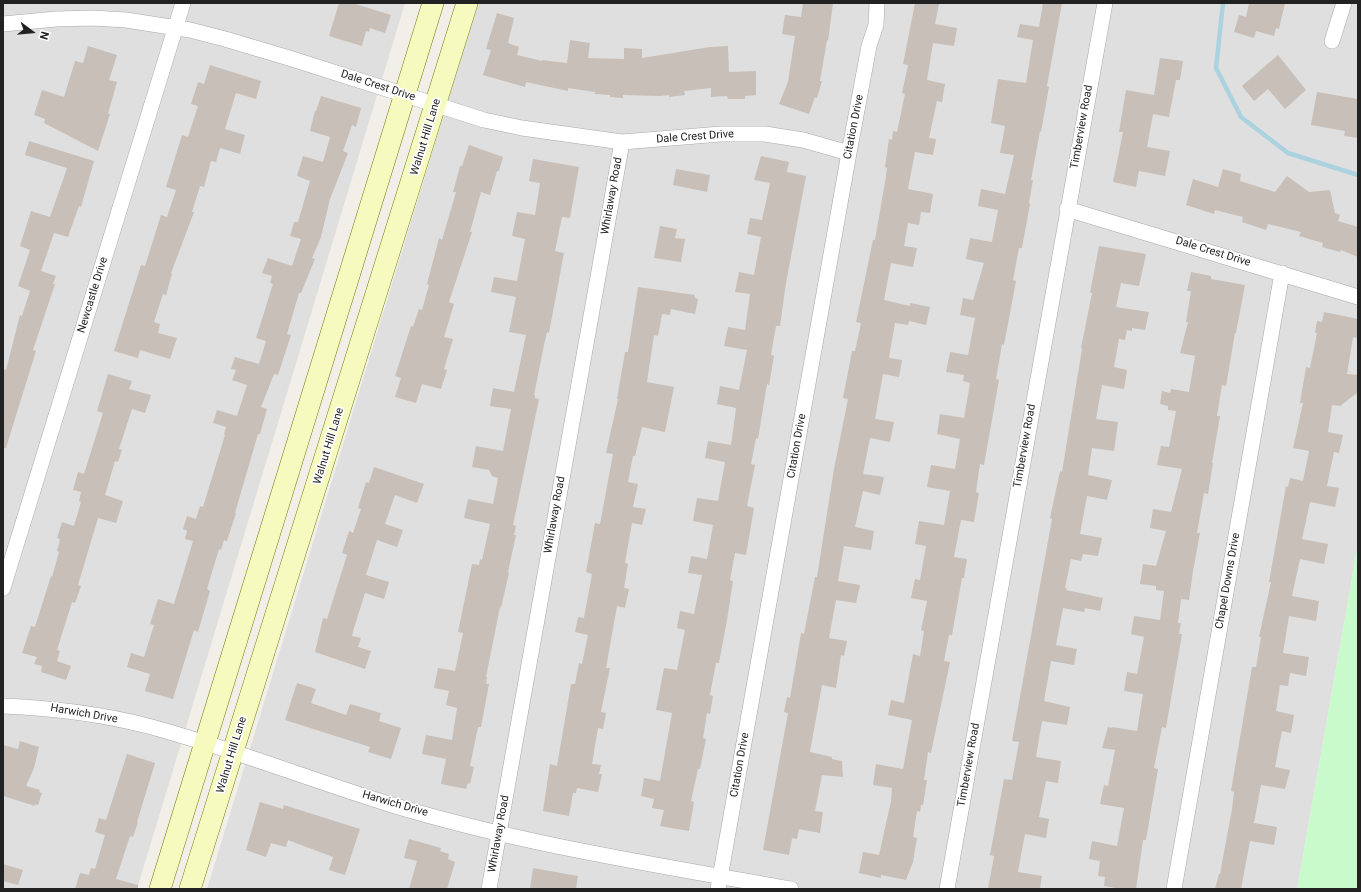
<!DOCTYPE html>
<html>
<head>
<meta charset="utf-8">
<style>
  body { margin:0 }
  #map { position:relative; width:1361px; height:892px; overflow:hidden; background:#f2efe9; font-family:Roboto,sans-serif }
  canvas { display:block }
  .frame { position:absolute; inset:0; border:4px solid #222; pointer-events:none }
  .north { position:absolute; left:12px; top:12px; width:40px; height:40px; -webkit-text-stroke:3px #fff; paint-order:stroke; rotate:106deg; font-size:11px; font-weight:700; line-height:16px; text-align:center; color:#222 }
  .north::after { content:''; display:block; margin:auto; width:14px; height:18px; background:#222; clip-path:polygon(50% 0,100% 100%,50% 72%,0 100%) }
</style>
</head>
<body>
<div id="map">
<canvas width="1361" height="892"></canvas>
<div class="frame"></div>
<div class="north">N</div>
</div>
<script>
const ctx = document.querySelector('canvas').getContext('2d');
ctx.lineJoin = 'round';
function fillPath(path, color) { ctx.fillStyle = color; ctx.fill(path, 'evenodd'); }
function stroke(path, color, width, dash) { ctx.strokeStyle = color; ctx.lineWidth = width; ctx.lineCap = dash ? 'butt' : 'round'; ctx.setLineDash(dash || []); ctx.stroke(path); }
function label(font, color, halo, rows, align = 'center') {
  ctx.font = font + ' Roboto,sans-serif'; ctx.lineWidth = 3.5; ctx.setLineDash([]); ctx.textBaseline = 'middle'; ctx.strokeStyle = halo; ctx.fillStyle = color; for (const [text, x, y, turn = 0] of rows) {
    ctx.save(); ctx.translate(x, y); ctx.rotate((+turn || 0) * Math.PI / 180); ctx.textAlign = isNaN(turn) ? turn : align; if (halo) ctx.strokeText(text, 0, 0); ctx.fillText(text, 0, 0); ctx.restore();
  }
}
fillPath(new Path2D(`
  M 3,3 L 405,3 L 137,889 L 3,889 Z
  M 478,3 L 1358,3 L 1358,544 L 1297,889 L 207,889 Z`), '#e0dfdf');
fillPath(new Path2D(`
  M 1358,544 L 1358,889 L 1297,889 Z`), '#c8facc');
stroke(new Path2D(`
  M 1223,3 L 1216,68 L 1241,117 L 1288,153 L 1358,175`), '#aad3df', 4.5);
fillPath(new Path2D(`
  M 339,3 L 352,3 L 391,15 L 385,33 L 370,28 L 369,32 L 366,31 L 362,46 L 329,36 Z
  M 803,3 L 833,3 L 828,41 L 827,40 L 820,81 L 822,81 L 817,98 L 815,97 L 809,114 L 779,104 L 788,82 L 795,36 L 782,34 L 785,15 L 801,17 Z
  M 915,3 L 939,3 L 935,24 L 957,28 L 954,46 L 933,43 L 927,80 L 945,84 L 942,102 L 937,101 L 929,138 L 936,139 L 933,155 L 915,152 L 908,189 L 933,194 L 930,213 L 921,212 L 919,225 L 908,223 L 904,246 L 917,248 L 913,267 L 891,263 L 884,300 L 910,306 L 910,303 L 930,307 L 926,325 L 909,321 L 908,325 L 895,323 L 889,358 L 902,360 L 899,377 L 883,374 L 875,419 L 894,422 L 890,442 L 870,438 L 863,474 L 884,477 L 880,495 L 863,491 L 855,527 L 874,531 L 871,550 L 844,546 L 838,581 L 860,585 L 856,603 L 836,600 L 829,638 L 847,641 L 844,656 L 841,655 L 836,688 L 822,685 L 810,752 L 832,757 L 832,759 L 842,761 L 843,777 L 822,775 L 815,811 L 823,812 L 820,833 L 799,829 L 797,839 L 792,838 L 789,855 L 763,850 L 788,713 L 784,712 L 787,697 L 790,698 L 801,633 L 804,634 L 815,577 L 817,577 L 834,469 L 848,399 L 843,398 L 852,351 L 855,351 L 861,323 L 856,322 L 873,240 L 875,240 L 886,176 L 887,168 L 885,167 L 889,139 L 892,140 L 893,131 L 897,132 L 905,94 L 902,93 L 908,65 L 903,64 Z
  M 1043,3 L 1062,3 L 1047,86 L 1049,87 L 1041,132 L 1040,131 L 1031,180 L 1033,180 L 1029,203 L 1030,204 L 1022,248 L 1019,248 L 1013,280 L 1016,281 L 1004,345 L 1002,344 L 996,379 L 999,380 L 984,465 L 980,464 L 976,492 L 979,493 L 974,522 L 961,520 L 954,557 L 967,559 L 964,578 L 962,578 L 952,635 L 949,635 L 944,661 L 950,662 L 931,753 L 928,752 L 924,780 L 927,780 L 923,805 L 921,805 L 920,812 L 917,811 L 913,837 L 917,838 L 913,862 L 906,880 L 881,875 L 881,878 L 859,873 L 863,852 L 879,855 L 891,801 L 892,788 L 873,785 L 876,764 L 903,769 L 912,720 L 888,715 L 891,700 L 904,703 L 913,654 L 920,656 L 924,631 L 921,630 L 927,601 L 911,598 L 915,579 L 920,580 L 926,546 L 915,544 L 919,521 L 944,525 L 950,491 L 927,487 L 931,465 L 955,469 L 960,439 L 937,434 L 940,414 L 964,418 L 970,383 L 963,381 L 964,375 L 946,372 L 950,352 L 968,355 L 975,318 L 960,315 L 963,298 L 973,300 L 984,263 L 966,259 L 970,238 L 992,242 L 998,210 L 978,206 L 981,189 L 1005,194 L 1014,155 L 1000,153 L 1005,126 L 991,123 L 998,79 L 1026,83 L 1033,40 L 1017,37 L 1020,24 L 1039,27 Z
  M 1249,3 L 1285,3 L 1279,29 L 1276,28 L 1274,36 L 1256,31 L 1254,38 L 1234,32 L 1239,15 L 1246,17 Z
  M 497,13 L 514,18 L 508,43 L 519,47 L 517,55 L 542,61 L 542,60 L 567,63 L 570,40 L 590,43 L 588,58 L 624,59 L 624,48 L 642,49 L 642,58 L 710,47 L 728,46 L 729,72 L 756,71 L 756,95 L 745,96 L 745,99 L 728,99 L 727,96 L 711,97 L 711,88 L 684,91 L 685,95 L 669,97 L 669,95 L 660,96 L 623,95 L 623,98 L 610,97 L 610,95 L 595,94 L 595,92 L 568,88 L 568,91 L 526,82 L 525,87 L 483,75 L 491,50 L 486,49 Z
  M 88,46 L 117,55 L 109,80 L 117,82 L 108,114 L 110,114 L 98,151 L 44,123 L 45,119 L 34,115 L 42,90 L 64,97 L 75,61 L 83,63 Z
  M 1278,55 L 1306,90 L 1285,109 L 1268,89 L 1254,101 L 1242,86 Z
  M 1160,58 L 1183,61 L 1180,80 L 1176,80 L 1169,117 L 1153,114 L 1147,147 L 1170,151 L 1165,176 L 1139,171 L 1136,187 L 1113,182 L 1123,132 L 1119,132 L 1126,90 L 1154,95 Z
  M 210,65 L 261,81 L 256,99 L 236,93 L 225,129 L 245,135 L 240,154 L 220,148 L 216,162 L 211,161 L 204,187 L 200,186 L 192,212 L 194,212 L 171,273 L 172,274 L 166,295 L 163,294 L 154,322 L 160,324 L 158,333 L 177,338 L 170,359 L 140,350 L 138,358 L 114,351 L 141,265 L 145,266 L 161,215 L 167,217 L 176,190 L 166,187 L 182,135 L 188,137 L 198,106 L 191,104 L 198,82 L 204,84 Z
  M 1317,92 L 1358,99 L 1358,138 L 1344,136 L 1345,131 L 1311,125 Z
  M 321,96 L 361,108 L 356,127 L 352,125 L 343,151 L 348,153 L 330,199 L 321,237 L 312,258 L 315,259 L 301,293 L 299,293 L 287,334 L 291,335 L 278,375 L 274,374 L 261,407 L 267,409 L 260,434 L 258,434 L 235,513 L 236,513 L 227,541 L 224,540 L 221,550 L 219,549 L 207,589 L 210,591 L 198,632 L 194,630 L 173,699 L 145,691 L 150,674 L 127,667 L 131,653 L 144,657 L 154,625 L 150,624 L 158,599 L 174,604 L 193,541 L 185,539 L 187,531 L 183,529 L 187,516 L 196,519 L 200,506 L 203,507 L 225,435 L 224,434 L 226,427 L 213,423 L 217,410 L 237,416 L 247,385 L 232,380 L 236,370 L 231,369 L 235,357 L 259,364 L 266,341 L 256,338 L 273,284 L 270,283 L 272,276 L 262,273 L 268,258 L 292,266 L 301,239 L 290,236 L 294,222 L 298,222 L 310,181 L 297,176 L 303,156 L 323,162 L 330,137 L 310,131 L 315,111 L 316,111 Z
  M 29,141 L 94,161 L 81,207 L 79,206 L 68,237 L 54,233 L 41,271 L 56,276 L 53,284 L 55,284 L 33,350 L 36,351 L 6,448 L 3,448 L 3,369 L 6,370 L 20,315 L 22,316 L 30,291 L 18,286 L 30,250 L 20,246 L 31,211 L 50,217 L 67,168 L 25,155 Z
  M 469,145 L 503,157 L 499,171 L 497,171 L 490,195 L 481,192 L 470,232 L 472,232 L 449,302 L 454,304 L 444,337 L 453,339 L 444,369 L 447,370 L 441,389 L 422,384 L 416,403 L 395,397 L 401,378 L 395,376 L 411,326 L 413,327 L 419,309 L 422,310 L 429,285 L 427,284 L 439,238 L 442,240 L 456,192 L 453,192 L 460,166 L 462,166 Z
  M 761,156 L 789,162 L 787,172 L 806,176 L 786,283 L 780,326 L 776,326 L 771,355 L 774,356 L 769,385 L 767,384 L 758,439 L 756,438 L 751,464 L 755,465 L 747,506 L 754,508 L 746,555 L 735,553 L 730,580 L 733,581 L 727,620 L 719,663 L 716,663 L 710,695 L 713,696 L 710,714 L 707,713 L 703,738 L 706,739 L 700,769 L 698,769 L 691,801 L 694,802 L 689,831 L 660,826 L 664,810 L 652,808 L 654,799 L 641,796 L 644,778 L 660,781 L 672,713 L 656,710 L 664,668 L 677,670 L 685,630 L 677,628 L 680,611 L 694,614 L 702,575 L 688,573 L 691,556 L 707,559 L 713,525 L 693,521 L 697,498 L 718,501 L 725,462 L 705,458 L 708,441 L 731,445 L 736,408 L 717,404 L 720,386 L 739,390 L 747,350 L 724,346 L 728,327 L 745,330 L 750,294 L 735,292 L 739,272 L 754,275 L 761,237 L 747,234 L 750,218 L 762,220 L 770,183 L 754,180 Z
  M 533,159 L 579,167 L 570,218 L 562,217 L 555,251 L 564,253 L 549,333 L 547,332 L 544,345 L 534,395 L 535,395 L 535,398 L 539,399 L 513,525 L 516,526 L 514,535 L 516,535 L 508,572 L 509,573 L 501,608 L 500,607 L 486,677 L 487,677 L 486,684 L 489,684 L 481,727 L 478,727 L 470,766 L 474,767 L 470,784 L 468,783 L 466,789 L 441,784 L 446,759 L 422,754 L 426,735 L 452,740 L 457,708 L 446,705 L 449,691 L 434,688 L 438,668 L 455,671 L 463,633 L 458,632 L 472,564 L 479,565 L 480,559 L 482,560 L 490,524 L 464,518 L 468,499 L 493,504 L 498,478 L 492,476 L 489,470 L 472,467 L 476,446 L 503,451 L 511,409 L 490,406 L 493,388 L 514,392 L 526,335 L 509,332 L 516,297 L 491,292 L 494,277 L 517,281 L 525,239 L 512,236 L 517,212 L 535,215 L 540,183 L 529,181 Z
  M 676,169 L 710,175 L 707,192 L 673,185 Z
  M 1223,169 L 1241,174 L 1240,181 L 1275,192 L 1287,176 L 1309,192 L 1330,190 L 1335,213 L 1340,215 L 1338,221 L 1358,227 L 1358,257 L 1341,250 L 1340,252 L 1322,247 L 1323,243 L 1299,236 L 1301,232 L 1268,224 L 1266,230 L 1242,222 L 1243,217 L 1215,210 L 1214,214 L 1186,205 L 1193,179 L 1218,187 Z
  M 660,226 L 677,229 L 675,238 L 685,239 L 681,262 L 654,258 Z
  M 1099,246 L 1146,254 L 1139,286 L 1121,283 L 1116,307 L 1149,312 L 1145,330 L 1132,328 L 1132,331 L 1127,330 L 1125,340 L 1119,339 L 1114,367 L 1127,370 L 1124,389 L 1102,385 L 1096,419 L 1118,422 L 1114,451 L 1092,448 L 1088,475 L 1112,480 L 1107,500 L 1087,496 L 1080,534 L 1102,538 L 1098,556 L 1083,554 L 1081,561 L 1071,559 L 1065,588 L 1067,588 L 1066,590 L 1103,598 L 1100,611 L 1085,608 L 1084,612 L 1063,608 L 1056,645 L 1077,649 L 1074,665 L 1051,661 L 1044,701 L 1070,707 L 1067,725 L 1042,721 L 1036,757 L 1061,761 L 1058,783 L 1046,781 L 1039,817 L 1049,819 L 1046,838 L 1025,834 L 1018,872 L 1042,876 L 1040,889 L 988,889 L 994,856 L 990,855 L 1004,779 L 1012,780 L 1019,742 L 1012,741 L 1052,519 L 1050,518 L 1060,471 L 1062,472 L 1082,349 L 1081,348 L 1092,293 L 1090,293 Z
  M 1191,272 L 1211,276 L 1211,279 L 1245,285 L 1236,333 L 1235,333 L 1226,386 L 1222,385 L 1217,416 L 1220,416 L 1212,463 L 1213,463 L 1208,494 L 1204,493 L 1197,533 L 1200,533 L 1193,571 L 1189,600 L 1181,599 L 1178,623 L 1181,623 L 1179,634 L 1182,634 L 1166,728 L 1162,727 L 1154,768 L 1158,769 L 1146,840 L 1143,840 L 1136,889 L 1122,889 L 1104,886 L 1105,877 L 1098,876 L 1100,861 L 1089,859 L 1092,841 L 1117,846 L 1124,808 L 1100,804 L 1104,785 L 1108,786 L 1115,750 L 1102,748 L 1108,727 L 1111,728 L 1112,727 L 1137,731 L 1143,694 L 1124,691 L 1127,672 L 1137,674 L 1144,637 L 1131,634 L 1134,616 L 1160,620 L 1164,591 L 1156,590 L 1156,586 L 1140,584 L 1143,564 L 1156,566 L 1166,531 L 1150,528 L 1153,509 L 1171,512 L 1182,469 L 1157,465 L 1161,446 L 1169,447 L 1176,411 L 1168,410 L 1168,406 L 1160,404 L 1162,391 L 1170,393 L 1171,389 L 1189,392 L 1195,356 L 1180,353 L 1188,322 L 1186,322 L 1191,291 L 1187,291 Z
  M 638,287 L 695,295 L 695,298 L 698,299 L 695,314 L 671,309 L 670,315 L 662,314 L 658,336 L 654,335 L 647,382 L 674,387 L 665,432 L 642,427 L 635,456 L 633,456 L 628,482 L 638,484 L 633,507 L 646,509 L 642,525 L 632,523 L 625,563 L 628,564 L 624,588 L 629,589 L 625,608 L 617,606 L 606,668 L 610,668 L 601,712 L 606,713 L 603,729 L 598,728 L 592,764 L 601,765 L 599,774 L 602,774 L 598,792 L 577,788 L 576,793 L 573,793 L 569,816 L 543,811 L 550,764 L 557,766 L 571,684 L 575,684 L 579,663 L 582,664 L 588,635 L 575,632 L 578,617 L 584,618 L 592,574 L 586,572 L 595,523 L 600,524 L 613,454 L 606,453 L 618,399 L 617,399 L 625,352 L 628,352 Z
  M 1324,312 L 1358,319 L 1358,338 L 1353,337 L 1347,374 L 1358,375 L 1358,387 L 1357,393 L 1340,406 L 1332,405 L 1328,432 L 1343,435 L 1339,453 L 1334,452 L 1327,486 L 1339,488 L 1335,507 L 1310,502 L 1302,539 L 1328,544 L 1324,564 L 1300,559 L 1292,596 L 1319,601 L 1316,621 L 1289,616 L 1283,653 L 1309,657 L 1306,676 L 1290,673 L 1288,686 L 1280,685 L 1276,711 L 1294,715 L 1291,733 L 1282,731 L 1275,767 L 1290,770 L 1285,789 L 1261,785 L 1254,823 L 1277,827 L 1274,845 L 1250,841 L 1241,889 L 1215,889 L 1219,874 L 1220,874 L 1232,809 L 1234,792 L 1231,791 L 1252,667 L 1256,667 L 1261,637 L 1259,637 L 1271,582 L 1269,582 L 1286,486 L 1288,487 L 1290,478 L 1303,481 L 1309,451 L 1293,448 L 1303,403 L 1300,403 L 1306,367 L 1310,368 L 1317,333 L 1315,333 L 1317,321 L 1322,322 Z
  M 108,374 L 132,381 L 129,389 L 151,395 L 145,413 L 132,409 L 119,449 L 122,450 L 118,462 L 115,461 L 105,495 L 123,501 L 116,523 L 98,518 L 78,585 L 81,586 L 75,603 L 72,602 L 57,650 L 60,651 L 57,661 L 71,666 L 66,680 L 41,672 L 42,666 L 34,664 L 37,657 L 22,653 L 31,626 L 35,627 L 51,576 L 52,577 L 59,552 L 57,551 L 60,539 L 57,538 L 62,522 L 74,526 L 81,502 L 79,501 L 81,492 L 73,490 L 78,472 L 84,474 L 103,413 L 97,411 Z
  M 374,467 L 424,484 L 417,503 L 395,495 L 385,524 L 403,530 L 397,547 L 377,540 L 366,575 L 389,582 L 384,599 L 365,593 L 354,628 L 352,636 L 361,638 L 358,647 L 371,651 L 365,669 L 315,652 L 323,618 L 327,619 L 347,555 L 342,553 L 349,531 L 353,533 L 361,509 L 358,508 L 366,482 L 369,483 Z
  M 297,683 L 316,689 L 311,703 L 346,715 L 350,704 L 381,713 L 379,721 L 401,728 L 391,759 L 368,752 L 370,747 L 285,720 Z
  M 20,741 L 39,747 L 34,768 L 26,786 L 40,790 L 39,792 L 42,793 L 38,805 L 35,804 L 35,806 L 3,796 L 3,745 L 18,749 Z
  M 127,754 L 155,763 L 137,822 L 138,822 L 133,837 L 130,836 L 116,879 L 138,885 L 138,889 L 75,889 L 80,873 L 89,875 L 91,868 L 95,869 L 105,835 L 95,832 L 99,818 L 106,820 Z
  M 260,802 L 283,809 L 284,805 L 360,829 L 345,875 L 329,870 L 333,857 L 288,840 L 286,847 L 271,843 L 266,857 L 246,850 Z
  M 409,839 L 441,848 L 440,851 L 449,854 L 448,859 L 455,862 L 447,889 L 409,889 L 417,861 L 404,858 Z
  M 3,864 L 23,870 L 18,885 L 3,881 Z
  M 533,868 L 578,876 L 576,889 L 530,889 Z`), '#c7bfb8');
const minor = new Path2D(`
  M 3,24 L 56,19 L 92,18 L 126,20 L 190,30 L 225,39 L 289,58 L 484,120 L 522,128 L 622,142 L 721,134 L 765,134 L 803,140 L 849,153
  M 1332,41 L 1344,3
  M 1067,209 L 1358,297
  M 3,588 L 183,3
  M 3,706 C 52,708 101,714 148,726 C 230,748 308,779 389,804 C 520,844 657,865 791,889
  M 489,889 L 622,142
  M 718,889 L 849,153 L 869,46 L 876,25 L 877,3
  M 947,889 L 1105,3
  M 1174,889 L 1282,273`);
const secondary = new Path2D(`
  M 160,889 L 433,3
  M 190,889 L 467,3`);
stroke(minor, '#a9a9a9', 16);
stroke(secondary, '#707d05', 22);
stroke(minor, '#fff', 15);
stroke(secondary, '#f7fabf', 21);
label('11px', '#222', '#fff', [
  ["Dale Crest Drive",378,86,18],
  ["Citation Drive",854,127,-79],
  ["Timberview Road",1082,127,-80],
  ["Walnut Hill Lane",426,137,-73],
  ["Dale Crest Drive",695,137,-4],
  ["Whirlaway Road",612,196,-80],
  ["Dale Crest Drive",1213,252,17],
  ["Newcastle Drive",93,295,-73],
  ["Walnut Hill Lane",329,446,-73],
  ["Citation Drive",797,446,-80],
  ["Timberview Road",1025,446,-80],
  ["Whirlaway Road",555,515,-80],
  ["Chapel Downs Drive",1228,581,-80],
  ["Harwich Drive",84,714,10],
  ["Walnut Hill Lane",232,755,-73],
  ["Citation Drive",740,765,-80],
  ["Timberview Road",969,765,-80],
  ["Harwich Drive",395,804,16],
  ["Whirlaway Road",499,834,-80]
]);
</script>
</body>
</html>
